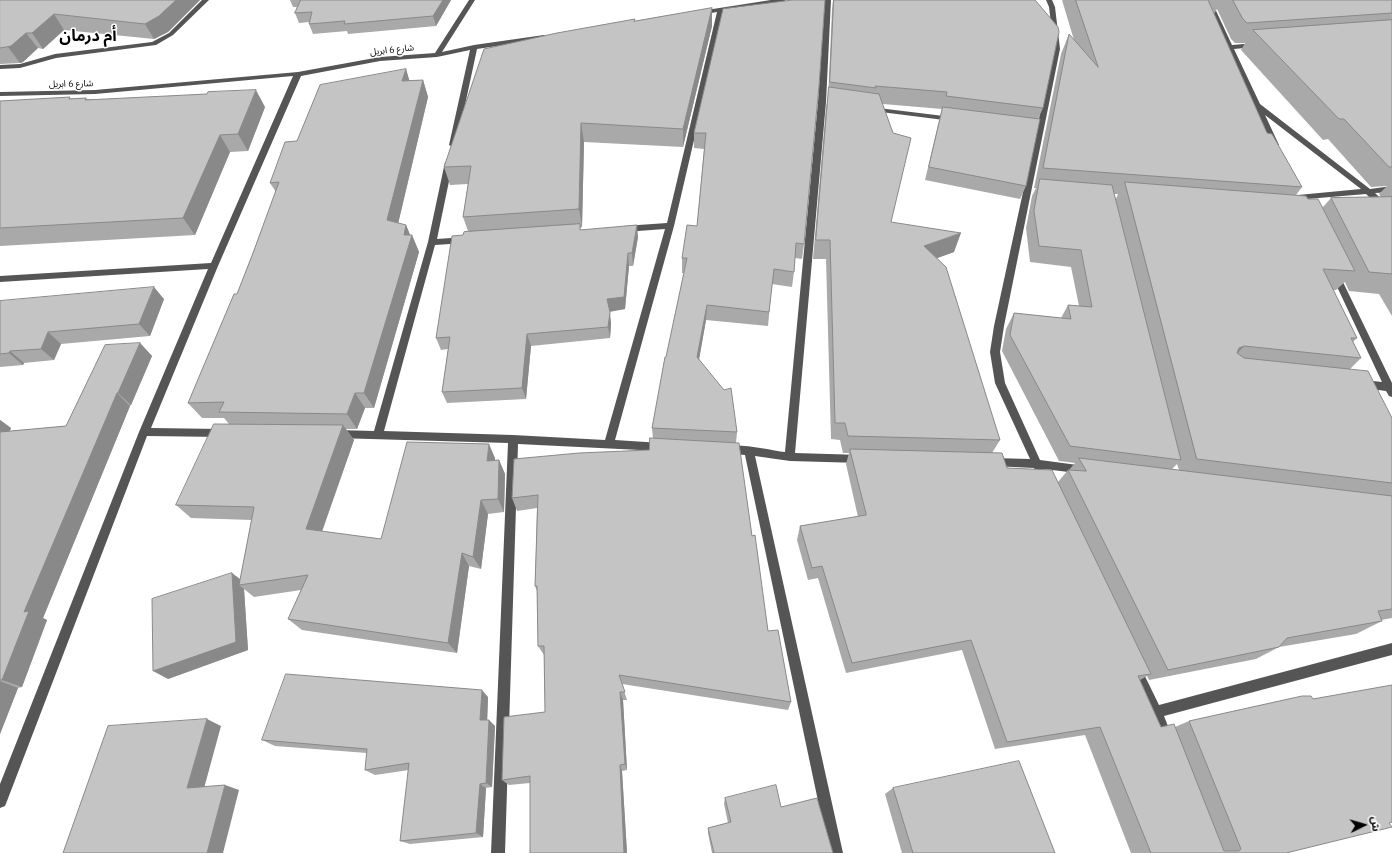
<!DOCTYPE html>
<html>
<head>
<meta charset="utf-8">
<style>
  body { margin:0 }
  #map { position:relative; width:1392px; height:853px; overflow:hidden; background:#fff; font-family:"IBM Plex Sans","Noto Sans Arabic",sans-serif }
  canvas { display:block }
  .north { position:absolute; left:1344px; top:805px; width:40px; height:40px; -webkit-text-stroke:3px #fff; paint-order:stroke; rotate:85deg; font-size:11px; font-weight:700; line-height:16px; text-align:center; color:#000 }
  .north::after { content:''; display:block; margin:auto; width:14px; height:18px; background:#000; clip-path:polygon(50% 0,100% 100%,50% 72%,0 100%) }
</style>
</head>
<body>
<div id="map">
<canvas width="1392" height="853"></canvas>
<div class="north">ش</div>
</div>
<script>
const ctx = document.querySelector('canvas').getContext('2d');
ctx.lineJoin = 'round';
function fillPath(path, color) { ctx.fillStyle = color; ctx.fill(path, 'evenodd'); }
function stroke(path, color, width, dash) { ctx.strokeStyle = color; ctx.lineWidth = width; ctx.lineCap = dash ? 'butt' : 'round'; ctx.setLineDash(dash || []); ctx.stroke(path); }
function label(font, color, halo, rows, align = 'center') {
  ctx.font = font + ' "IBM Plex Sans","Noto Sans Arabic",sans-serif'; ctx.lineWidth = 3; ctx.setLineDash([]); ctx.textBaseline = 'middle'; ctx.strokeStyle = halo; ctx.fillStyle = color; for (const [text, x, y, turn = 0] of rows) {
    ctx.save(); ctx.translate(x, y); ctx.rotate((+turn || 0) * Math.PI / 180); ctx.textAlign = isNaN(turn) ? turn : align; if (halo) ctx.strokeText(text, 0, 0); ctx.fillText(text, 0, 0); ctx.restore();
  }
}
fillPath(new Path2D(`
  M 202,0 L 209,0 L 173,35 L 156,45 L 56,58 L 20,68 L 0,69 L 0,65 L 20,64 L 55,54 L 152,42 L 169,33 Z
  M 469,0 L 475,0 L 442,52 L 474,45 L 544,35 L 547,37 L 544,39 L 477,49 L 456,147 L 453,147 L 449,145 L 470,50 L 437,57 L 380,61 L 301,76 L 218,266 L 151,428 L 222,429 L 226,430 L 227,433 L 226,436 L 222,437 L 147,436 L 7,801 L 5,806 L 0,808 L 0,784 L 139,432 L 208,269 L 0,282 L 0,276 L 211,263 L 293,76 L 95,94 L 0,96 L 0,92 L 95,90 L 298,72 L 380,57 L 435,53 Z
  M 771,0 L 786,0 L 783,2 L 724,11 L 674,226 L 615,440 L 661,443 L 665,444 L 666,447 L 665,450 L 661,451 L 518,444 L 505,853 L 491,853 L 508,443 L 336,438 L 332,437 L 331,434 L 332,431 L 336,430 L 374,431 L 428,242 L 445,162 L 449,160 L 453,162 L 437,239 L 465,237 L 469,240 L 465,243 L 435,245 L 384,431 L 513,435 L 605,440 L 665,229 L 624,232 L 620,229 L 624,226 L 667,223 L 717,12 L 700,15 L 697,13 L 700,11 Z
  M 825,0 L 831,0 L 826,102 L 795,453 L 861,455 L 865,456 L 866,459 L 865,462 L 861,463 L 790,461 L 755,456 L 843,853 L 829,853 L 745,455 L 723,453 L 722,450 L 723,447 C 737,442 770,450 785,452 L 818,102 Z
  M 1046,0 L 1052,0 L 1055,7 L 1060,49 L 1004,326 L 1000,352 L 1005,383 L 1040,460 L 1085,466 L 1089,467 L 1090,470 L 1089,473 L 1085,474 L 1044,469 L 1039,472 L 1035,471 L 1034,468 L 993,466 L 989,465 L 988,462 L 989,459 L 993,458 L 1030,459 L 995,383 L 990,352 L 994,326 L 1054,49 L 1049,7 Z
  M 1205,0 L 1211,0 L 1232,45 L 1256,43 L 1259,45 L 1256,47 L 1234,49 L 1260,104 L 1370,189 L 1392,186 L 1392,192 L 1375,193 L 1392,209 L 1392,217 L 1389,216 L 1366,194 L 1295,200 L 1294,198 L 1298,195 L 1361,189 L 1265,115 L 1279,145 L 1275,147 L 1272,147 Z
  M 870,107 L 952,117 L 956,119 L 952,121 L 873,111 L 870,111 Z
  M 1335,271 L 1339,274 L 1392,383 L 1392,397 L 1389,396 L 1386,391 L 1363,388 L 1360,387 L 1358,384 L 1360,381 L 1363,380 L 1382,382 L 1331,274 Z
  M 1392,643 L 1392,655 L 1164,716 L 1173,739 L 1172,744 L 1167,745 L 1162,744 L 1129,668 L 1131,664 L 1135,662 L 1139,664 L 1159,705 Z`), '#555');
fillPath(new Path2D(`
  M 0,0 L 200,0 L 168,32 L 154,39 L 64,30 L 43,49 L 38,48 L 23,62 L 20,63 L 0,64 Z
  M 290,0 L 451,0 L 436,26 L 348,34 L 347,31 L 313,34 L 309,24 L 309,22 L 299,23 L 295,13 L 297,7 L 293,7 Z
  M 833,0 L 1035,0 L 1043,108 L 1038,119 L 1026,186 L 1020,199 L 925,180 L 942,109 L 883,104 L 891,222 L 954,252 L 937,258 L 1000,440 L 992,453 L 1007,468 L 1058,482 L 1068,470 L 1069,470 L 1075,463 L 1059,461 L 1002,351 L 1006,329 L 1014,313 L 1061,318 L 1068,305 L 1079,306 L 1071,267 L 1030,262 L 1026,228 L 1032,196 L 1036,188 L 1034,188 L 1061,54 L 1069,34 L 1074,40 L 1062,0 L 1392,0 L 1392,316 L 1379,294 L 1349,291 L 1345,282 L 1336,290 L 1333,290 L 1357,338 L 1353,342 L 1361,358 L 1350,369 L 1392,418 L 1392,618 L 1381,620 L 1382,621 L 1356,634 L 1279,647 L 1256,659 L 1149,680 L 1147,676 L 1140,680 L 1161,727 L 1175,727 L 1189,721 L 1286,853 L 1131,853 L 1085,735 L 995,749 L 962,650 L 846,673 L 818,578 L 808,580 L 797,540 L 800,526 L 858,517 L 846,464 L 849,453 L 843,453 L 840,440 L 831,439 L 826,259 L 813,259 L 826,107 L 828,99 L 832,10 ZM 1217,9 L 1231,39 L 1235,43 L 1245,43 L 1241,50 L 1323,140 L 1328,139 L 1371,187 L 1387,186 L 1379,194 L 1381,197 L 1331,198 L 1323,207 L 1308,199 L 1296,195 L 1302,187 L 1267,133 L 1214,14 ZM 1114,194 L 1118,194 L 1116,199 ZM 1177,464 L 1179,470 L 1172,469 Z
  M 712,8 L 712,26 L 683,147 L 584,142 L 582,227 L 580,228 L 581,230 L 638,237 L 633,266 L 629,266 L 625,309 L 609,311 L 611,324 L 610,338 L 531,346 L 526,399 L 447,403 L 442,392 L 448,349 L 441,350 L 436,338 L 463,235 L 468,231 L 463,217 L 468,184 L 450,185 L 444,167 L 635,21 Z
  M 723,9 L 804,244 L 802,259 L 795,258 L 794,272 L 792,287 L 772,284 L 768,326 L 706,320 L 699,359 L 737,432 L 736,443 L 768,631 L 791,702 L 788,710 L 622,684 L 627,700 L 623,700 L 627,770 L 622,771 L 627,853 L 530,853 L 530,783 L 509,785 L 502,780 L 545,712 L 544,655 L 538,646 L 537,591 L 535,586 L 537,508 L 517,511 L 512,498 L 649,450 L 653,439 L 652,428 L 684,273 L 682,273 L 682,258 L 697,226 L 704,149 L 694,148 L 694,133 Z
  M 406,69 L 409,80 L 423,80 L 428,97 L 398,223 L 406,225 L 410,235 L 412,235 L 419,252 L 374,408 L 365,408 L 357,429 L 346,429 L 354,440 L 322,532 L 381,539 L 495,458 L 495,460 L 499,460 L 505,474 L 504,512 L 488,514 L 481,569 L 469,566 L 457,653 L 302,630 L 288,619 L 301,590 L 254,597 L 244,589 L 248,650 L 168,679 L 240,580 L 252,520 L 191,518 L 176,505 L 229,424 L 224,418 L 202,418 L 188,403 L 237,294 L 253,253 L 276,192 L 270,183 L 297,141 Z
  M 86,98 L 87,99 L 265,107 L 248,151 L 230,152 L 195,235 L 0,246 L 0,101 Z
  M 164,299 L 150,336 L 61,344 L 54,360 L 24,363 L 23,365 L 0,367 L 0,301 Z
  M 140,343 L 152,356 L 131,405 L 130,406 L 43,618 L 47,620 L 22,687 L 18,688 L 0,734 L 0,420 L 11,428 L 10,431 L 66,426 Z
  M 488,697 L 487,720 L 489,720 L 495,726 L 492,787 L 486,788 L 483,837 L 410,844 L 400,841 L 409,770 L 375,775 L 365,770 L 367,753 L 275,746 L 262,740 Z
  M 893,788 L 1055,853 L 902,853 L 885,794 Z
  M 725,798 L 781,807 L 833,853 L 712,853 L 708,833 L 708,828 L 728,823 L 724,804 Z`), '#a9a9a9');
fillPath(new Path2D(`
  M 176,0 L 200,0 L 168,32 L 154,39 L 145,24 Z
  M 443,0 L 451,0 L 436,26 L 433,16 Z
  M 712,8 L 712,26 L 683,147 L 683,129 Z
  M 54,14 L 64,30 L 43,49 L 32,33 Z
  M 26,33 L 38,48 L 23,62 L 20,63 L 8,47 Z
  M 406,69 L 411,86 L 402,81 Z
  M 423,80 L 428,97 L 395,237 L 387,220 Z
  M 256,90 L 265,107 L 248,151 L 238,134 Z
  M 581,123 L 584,142 L 582,227 L 579,209 Z
  M 220,135 L 230,152 L 195,235 L 183,218 Z
  M 406,225 L 411,237 L 412,235 L 419,252 L 374,408 L 364,393 Z
  M 637,225 L 638,237 L 633,266 L 632,253 Z
  M 961,233 L 954,252 L 918,265 L 924,246 Z
  M 628,253 L 629,266 L 625,309 L 609,312 L 607,299 Z
  M 154,287 L 164,299 L 150,336 L 139,324 Z
  M 707,305 L 706,320 L 697,371 L 697,357 Z
  M 610,312 L 611,324 L 610,338 L 608,327 Z
  M 48,332 L 61,344 L 54,360 L 41,349 Z
  M 527,334 L 531,346 L 526,399 L 522,388 Z
  M 140,343 L 152,356 L 131,405 L 118,393 Z
  M 1244,346 L 1227,365 L 1239,348 Z
  M 10,351 L 24,363 L 23,365 L 9,353 Z
  M 117,393 L 130,406 L 43,618 L 47,620 L 22,687 L 2,680 L 24,612 Z
  M 355,393 L 365,408 L 357,429 L 347,414 Z
  M 0,420 L 11,428 L 3,445 L 0,442 Z
  M 343,425 L 354,440 L 318,542 L 306,529 Z
  M 489,444 L 495,458 L 493,475 L 487,461 Z
  M 499,460 L 505,474 L 504,512 L 498,499 Z
  M 481,500 L 488,514 L 481,569 L 473,557 Z
  M 462,553 L 469,566 L 457,653 L 448,643 Z
  M 232,573 L 244,582 L 239,585 L 244,589 L 248,650 L 168,679 L 153,671 Z
  M 0,681 L 18,688 L 0,734 Z
  M 482,690 L 488,697 L 487,727 L 480,720 Z
  M 620,692 L 623,700 L 627,770 L 625,764 Z
  M 207,719 L 221,726 L 203,792 L 187,788 Z
  M 489,720 L 495,726 L 492,787 L 486,783 Z
  M 620,765 L 622,771 L 627,853 L 624,853 Z
  M 480,784 L 486,788 L 483,837 L 476,833 Z
  M 225,785 L 239,790 L 223,853 L 207,853 Z`), '#898989');
const building = new Path2D(`
  M 0,0 L 176,0 L 159,16 L 145,24 L 54,14 L 32,33 L 26,33 L 11,46 L 0,48 Z
  M 301,0 L 443,0 L 433,16 L 344,24 L 345,21 L 309,24 L 312,12 L 295,13 Z
  M 793,0 L 825,0 L 819,86 L 804,244 L 796,243 L 794,272 L 774,269 L 769,312 L 707,305 L 697,357 L 724,390 L 731,388 L 737,432 L 652,428 L 665,357 L 666,357 L 687,258 L 682,258 L 687,225 L 697,226 L 706,133 L 694,133 L 723,9 Z
  M 834,0 L 1035,0 L 1058,27 L 1059,32 L 1043,108 L 946,96 L 947,92 L 875,86 L 876,88 L 830,82 Z
  M 1076,0 L 1208,0 L 1267,133 L 1272,134 L 1302,187 L 1043,168 L 1069,34 L 1098,67 Z
  M 1233,0 L 1392,0 L 1392,13 L 1247,23 L 1243,19 Z
  M 712,8 L 683,129 L 581,123 L 579,209 L 463,217 L 471,166 L 444,167 L 484,49 L 557,33 L 635,19 L 634,21 Z
  M 1392,20 L 1392,167 L 1389,167 L 1344,119 L 1339,119 L 1253,30 Z
  M 406,69 L 402,81 L 423,80 L 387,220 L 406,225 L 404,235 L 412,235 L 364,393 L 355,393 L 347,414 L 219,412 L 224,402 L 188,403 L 234,294 L 237,294 L 253,253 L 279,182 L 270,183 L 285,142 L 297,141 L 320,85 Z
  M 829,87 L 879,94 L 893,133 L 911,138 L 891,222 L 961,233 L 924,246 L 946,267 L 1000,440 L 848,436 L 845,423 L 835,423 L 830,240 L 816,240 Z
  M 256,90 L 238,134 L 220,135 L 183,218 L 0,228 L 0,101 L 70,97 L 69,99 L 86,98 L 85,100 L 207,94 L 208,92 Z
  M 943,107 L 1040,119 L 1026,186 L 929,167 Z
  M 1040,179 L 1112,185 L 1181,460 L 1070,446 L 1010,335 L 1014,313 L 1071,319 L 1068,305 L 1092,307 L 1081,250 L 1039,246 L 1034,211 Z
  M 1125,182 L 1306,196 L 1308,199 L 1318,199 L 1355,271 L 1323,269 L 1357,338 L 1351,338 L 1361,358 L 1244,346 L 1239,348 L 1237,353 L 1244,358 L 1368,371 L 1392,418 L 1392,483 L 1197,459 Z
  M 1392,197 L 1392,274 L 1369,272 L 1331,198 Z
  M 580,224 L 580,230 L 637,225 L 632,253 L 628,253 L 624,297 L 607,299 L 610,312 L 608,327 L 527,334 L 522,388 L 442,392 L 450,337 L 436,338 L 452,236 L 463,235 L 464,232 Z
  M 154,287 L 139,324 L 48,332 L 41,349 L 10,351 L 9,353 L 0,354 L 0,301 Z
  M 140,343 L 118,393 L 117,393 L 24,612 L 29,611 L 2,680 L 0,680 L 0,432 L 66,426 L 105,345 Z
  M 214,424 L 343,425 L 306,529 L 381,539 L 407,442 L 489,444 L 487,461 L 499,460 L 498,499 L 481,500 L 473,557 L 462,553 L 448,643 L 288,619 L 308,575 L 239,585 L 254,507 L 176,505 Z
  M 650,438 L 739,443 L 752,536 L 755,535 L 768,631 L 778,630 L 791,702 L 619,675 L 625,692 L 620,692 L 625,764 L 620,765 L 624,853 L 530,853 L 530,776 L 502,780 L 504,717 L 545,712 L 544,646 L 538,646 L 537,586 L 535,586 L 538,495 L 512,498 L 514,459 L 579,453 L 649,450 Z
  M 850,449 L 1002,453 L 1007,468 L 1052,470 L 1151,674 L 1138,676 L 1161,727 L 1174,724 L 1224,851 L 1239,851 L 1241,849 L 1189,721 L 1302,696 L 1311,696 L 1313,699 L 1392,685 L 1392,822 L 1389,823 L 1392,827 L 1286,853 L 1151,853 L 1100,727 L 1007,742 L 971,640 L 852,663 L 822,566 L 812,568 L 800,526 L 866,515 Z
  M 1079,458 L 1392,496 L 1392,609 L 1378,611 L 1382,621 L 1287,638 L 1279,647 L 1168,670 L 1068,470 L 1086,471 Z
  M 232,573 L 236,642 L 153,671 L 152,599 Z
  M 286,674 L 482,690 L 480,720 L 489,720 L 486,783 L 480,784 L 476,833 L 400,841 L 409,763 L 365,770 L 367,749 L 262,740 Z
  M 207,719 L 187,788 L 225,785 L 207,853 L 63,853 L 108,726 Z
  M 1019,761 L 1055,853 L 913,853 L 893,788 Z
  M 776,785 L 781,807 L 817,798 L 833,853 L 714,853 L 708,828 L 731,822 L 725,798 Z`);
fillPath(building, '#c4c4c4');
stroke(building, '#898989', 1);
label('9px', '#000', '#fff', [
  ["شارع 6 ابريل",392,50,-6],
  ["شارع 6 ابريل",71,84,-1]
]);
label('bold 16px', '#000', '#fff', [
  ["أم درمان",88,36]
]);
</script>
</body>
</html>
